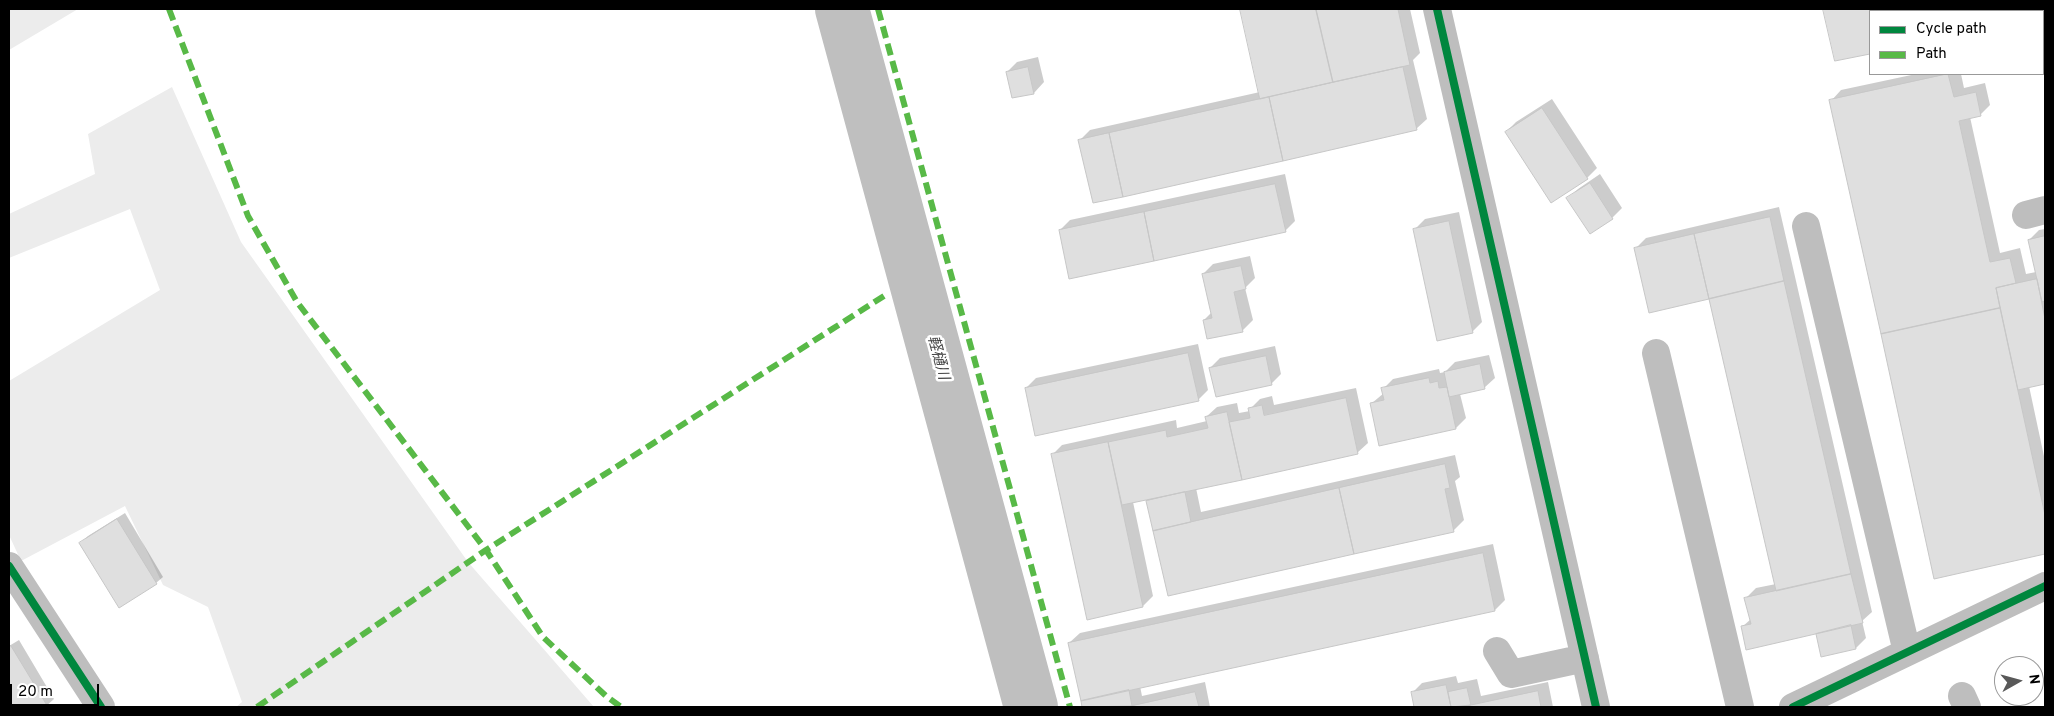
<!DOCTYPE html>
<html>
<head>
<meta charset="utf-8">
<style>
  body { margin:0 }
  #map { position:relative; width:2054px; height:716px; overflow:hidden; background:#fff; font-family:Overpass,sans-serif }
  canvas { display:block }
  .frame { position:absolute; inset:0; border:10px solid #000; pointer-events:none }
  .legend { position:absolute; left:1869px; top:10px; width:175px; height:65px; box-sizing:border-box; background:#fff; border:1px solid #999; margin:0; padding:6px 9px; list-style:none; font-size:15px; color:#000 }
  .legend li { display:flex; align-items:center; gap:10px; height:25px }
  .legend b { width:25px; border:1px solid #999 }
  .north { position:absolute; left:1994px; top:656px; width:50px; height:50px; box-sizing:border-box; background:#fff; border:1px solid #999; border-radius:50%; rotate:83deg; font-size:14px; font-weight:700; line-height:20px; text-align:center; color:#000 }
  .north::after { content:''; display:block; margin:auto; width:18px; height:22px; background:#595959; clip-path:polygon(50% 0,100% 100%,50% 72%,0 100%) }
  .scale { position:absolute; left:10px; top:684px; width:89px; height:22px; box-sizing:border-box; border:2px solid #000; border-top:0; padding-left:6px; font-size:15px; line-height:18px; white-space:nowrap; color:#000; -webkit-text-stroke:4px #fff; paint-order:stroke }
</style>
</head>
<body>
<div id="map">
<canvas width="2054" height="716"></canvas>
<div class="frame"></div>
<ul class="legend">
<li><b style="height:6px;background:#00873e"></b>Cycle path</li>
<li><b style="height:6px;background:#58b947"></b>Path</li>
</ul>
<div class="north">N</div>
<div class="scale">20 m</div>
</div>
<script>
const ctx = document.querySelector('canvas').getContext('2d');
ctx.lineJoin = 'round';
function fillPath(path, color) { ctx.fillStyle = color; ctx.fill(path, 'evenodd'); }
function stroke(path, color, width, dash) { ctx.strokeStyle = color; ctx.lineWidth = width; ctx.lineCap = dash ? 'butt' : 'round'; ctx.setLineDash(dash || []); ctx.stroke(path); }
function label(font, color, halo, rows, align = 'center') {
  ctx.font = font + ' Overpass,"Noto Sans JP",sans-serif'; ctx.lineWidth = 5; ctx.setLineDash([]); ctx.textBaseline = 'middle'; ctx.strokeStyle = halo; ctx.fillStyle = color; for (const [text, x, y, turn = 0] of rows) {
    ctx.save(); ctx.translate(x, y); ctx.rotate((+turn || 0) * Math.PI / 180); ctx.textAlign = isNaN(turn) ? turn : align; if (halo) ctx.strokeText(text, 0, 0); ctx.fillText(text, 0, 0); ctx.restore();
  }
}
fillPath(new Path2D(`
  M 9,9 L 78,9 L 9,50 Z
  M 172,87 L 241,242 L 468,562 L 594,707 L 236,707 L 242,702 L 208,607 L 163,585 L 125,506 L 21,561 L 9,535 L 9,381 L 160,290 L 130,209 L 9,258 L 9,214 L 95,174 L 88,134 Z`), '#ececec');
fillPath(new Path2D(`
  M 1241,9 L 1410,9 L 1420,53 L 1413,60 L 1427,119 L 1416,129 L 1080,140 L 1090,130 L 1260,92 Z
  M 1824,9 L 2045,9 L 2045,14 L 2043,15 L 2043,11 L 1870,11 L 1870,52 L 1836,60 Z
  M 1038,57 L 1044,82 L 1034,93 L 1013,97 L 1007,72 L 1017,62 Z
  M 1916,74 L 1961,74 L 1964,88 L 1985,83 L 1990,105 L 1980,115 L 1970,117 L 2000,253 L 2020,248 L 2026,274 L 2036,272 L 2029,240 L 2039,230 L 2045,229 L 2045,383 L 2029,386 L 2045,461 L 2045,553 L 1935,577 L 1831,101 L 1841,90 Z
  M 1552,99 L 1597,168 L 1587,178 L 1551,201 L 1506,132 L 1516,122 Z
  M 1285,174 L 1295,221 L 1285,231 L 1060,230 L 1070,220 Z
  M 1600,174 L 1622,208 L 1612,218 L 1568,199 L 1578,189 Z
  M 1779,207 L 1872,612 L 1862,621 L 1866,638 L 1856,648 L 1822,656 L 1817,632 L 1742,627 L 1751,619 L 1746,598 L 1756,588 L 1776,584 L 1710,297 L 1636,248 L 1646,238 Z
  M 1459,212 L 1482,322 L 1472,332 L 1415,229 L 1425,219 Z
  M 1250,256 L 1255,278 L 1245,288 L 1253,320 L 1243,330 L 1208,338 L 1204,320 L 1212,312 L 1203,274 L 1213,264 Z
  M 1198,344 L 1208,390 L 1198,400 L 1026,388 L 1036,378 Z
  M 1275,346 L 1281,374 L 1271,384 L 1210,368 L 1220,358 Z
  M 1489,355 L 1495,378 L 1484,388 L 1460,394 L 1466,418 L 1456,428 L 1372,403 L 1384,393 L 1383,389 L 1393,379 L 1439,369 L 1440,373 L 1445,372 L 1455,362 Z
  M 1356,388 L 1368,443 L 1357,453 L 1196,488 L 1201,512 L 1455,455 L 1460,477 L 1455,481 L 1464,520 L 1454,530 L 1169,595 L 1147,499 L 1133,502 L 1153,596 L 1143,606 L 1052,455 L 1062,445 L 1176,420 L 1177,428 L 1207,421 L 1206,417 L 1217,407 L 1237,403 L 1239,413 L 1250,411 L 1250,409 L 1260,399 L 1272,396 L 1274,405 Z
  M 125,513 L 163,577 L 156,583 L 81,543 L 88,536 Z
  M 1493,544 L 1505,600 L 1495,610 L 1140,686 L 1142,696 L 1205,682 L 1210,707 L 1083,707 L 1069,643 L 1080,633 Z
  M 19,640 L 54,699 L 45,707 L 9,707 L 9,646 Z
  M 1456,676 L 1458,683 L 1477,679 L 1481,696 L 1548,682 L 1553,707 L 1415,707 L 1412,693 L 1422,683 Z`), '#0003');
stroke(new Path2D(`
  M 842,9 L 1031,707`), '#bfbfbf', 54);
const building = new Path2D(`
  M 1240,9 L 1316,9 L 1333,82 L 1260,99 Z
  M 1316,9 L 1398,9 L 1410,65 L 1333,82 Z
  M 1823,9 L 2043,9 L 2045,15 L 2043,16 L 2043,11 L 1870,11 L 1870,54 L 1835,61 Z
  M 1028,67 L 1034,94 L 1012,98 L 1006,72 Z
  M 1403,67 L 1417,130 L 1283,161 L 1269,97 Z
  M 1948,74 L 1954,97 L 1976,92 L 1981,116 L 1959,121 L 1990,262 L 2010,258 L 2016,283 L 1996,288 L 2000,308 L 1881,334 L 1829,100 Z
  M 1269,97 L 1283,161 L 1123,197 L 1109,133 Z
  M 1542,108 L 1588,179 L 1551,203 L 1505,132 Z
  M 1109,133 L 1123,197 L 1093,203 L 1078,140 Z
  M 1590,183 L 1613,219 L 1590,234 L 1566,198 Z
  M 1275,184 L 1286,232 L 1154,261 L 1144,212 Z
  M 1144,212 L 1154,261 L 1069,279 L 1059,230 Z
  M 1770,217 L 1784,281 L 1709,299 L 1694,234 Z
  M 1449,221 L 1473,333 L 1437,341 L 1413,229 Z
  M 1694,234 L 1709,299 L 1649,313 L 1634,248 Z
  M 2045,236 L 2045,301 L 2042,302 L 2028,240 Z
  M 1241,266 L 1246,289 L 1234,292 L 1243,332 L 1207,339 L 1203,320 L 1212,318 L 1202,274 Z
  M 2037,279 L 2045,319 L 2045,384 L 2018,390 L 1996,288 Z
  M 1784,281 L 1851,574 L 1776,591 L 1709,299 Z
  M 2000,308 L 2045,515 L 2045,554 L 1934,579 L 1881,334 Z
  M 1188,353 L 1199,401 L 1035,436 L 1025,388 Z
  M 1266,356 L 1272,385 L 1216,397 L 1209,368 Z
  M 1480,364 L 1485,389 L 1449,397 L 1444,372 Z
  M 1429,378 L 1430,383 L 1438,381 L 1439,388 L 1447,387 L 1456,429 L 1379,446 L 1370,403 L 1384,400 L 1381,388 Z
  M 1346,398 L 1358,454 L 1242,480 L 1229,422 L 1250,418 L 1248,408 L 1262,405 L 1264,415 Z
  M 1227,412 L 1242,480 L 1122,505 L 1108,442 L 1166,430 L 1167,437 L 1208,428 L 1205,417 Z
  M 1108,442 L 1143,607 L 1087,620 L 1051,454 Z
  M 1445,464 L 1450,488 L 1445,489 L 1454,532 L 1354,554 L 1339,488 Z
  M 1339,488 L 1354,554 L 1168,596 L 1153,531 Z
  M 1185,492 L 1191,522 L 1153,531 L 1146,501 Z
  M 117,519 L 157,584 L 119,608 L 79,543 Z
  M 1483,553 L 1495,611 L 1081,701 L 1068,643 Z
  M 1851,574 L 1863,623 L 1746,650 L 1741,626 L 1751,624 L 1744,598 Z
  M 1851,625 L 1856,649 L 1821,657 L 1816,634 Z
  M 11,646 L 48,707 L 9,707 L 9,647 Z
  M 1446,685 L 1451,707 L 1414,707 L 1411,692 Z
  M 1467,688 L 1471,705 L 1451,707 L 1448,692 Z
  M 1129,690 L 1132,706 L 1082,707 L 1081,701 Z
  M 1538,691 L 1541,707 L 1462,707 L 1471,705 Z
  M 1195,692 L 1199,707 L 1133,707 L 1132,706 Z`);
fillPath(building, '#dfdfdf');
stroke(building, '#c7c7c7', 1);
stroke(new Path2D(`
  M 1437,9 L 1596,707
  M 2043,38 L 2045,38
  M 2026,215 L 2045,210
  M 1806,226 L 1907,652
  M 1656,353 L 1740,707
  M 9,566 L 101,707
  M 1497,651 L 1511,674 L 1585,658
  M 1962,696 L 1967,707
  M 1793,707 L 2045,586`), '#bebebe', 28);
stroke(new Path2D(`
  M 169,9 L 248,216 L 297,302 L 486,550 L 543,637 L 606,696 L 621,707
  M 878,9 L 1070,707
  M 257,707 L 486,550 L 884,296`), '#58b947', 6, [12, 6]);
stroke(new Path2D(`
  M 1437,9 L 1596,707
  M 9,566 L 101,707
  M 1793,707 L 2045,586`), '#00873e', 8);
label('italic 15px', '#444', '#fff', [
  ["軽樋川",937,358,75]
]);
</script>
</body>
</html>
